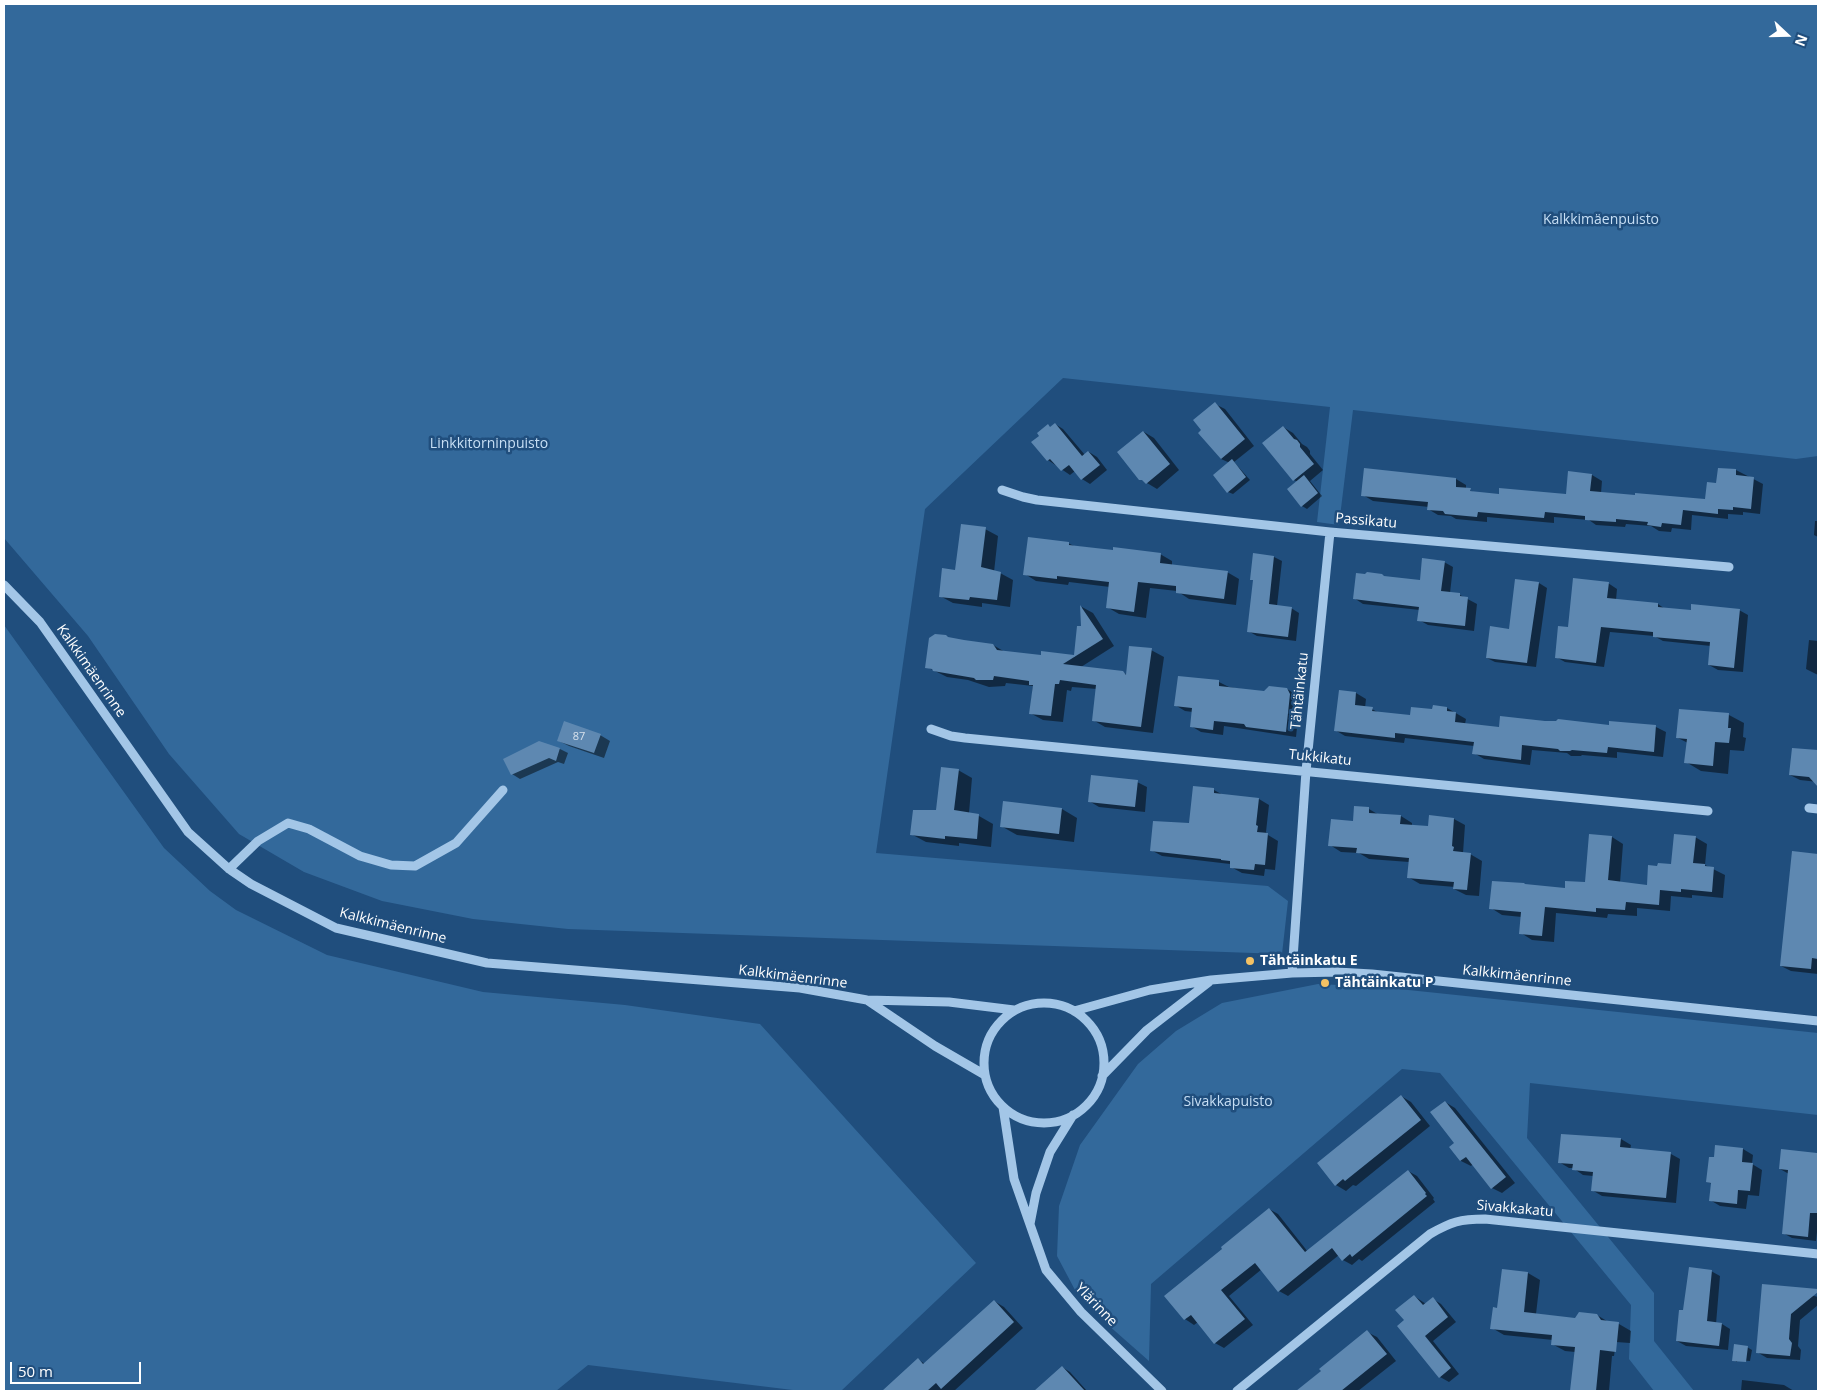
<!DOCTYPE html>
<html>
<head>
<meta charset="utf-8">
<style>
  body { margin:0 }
  #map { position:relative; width:1822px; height:1395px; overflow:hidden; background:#204e7d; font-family:"Open Sans",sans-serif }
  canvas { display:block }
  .frame { position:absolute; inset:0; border:5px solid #fff; pointer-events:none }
  .north { position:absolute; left:1762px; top:10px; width:50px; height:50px; -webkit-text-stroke:4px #204e7d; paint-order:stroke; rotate:111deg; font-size:14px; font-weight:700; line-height:20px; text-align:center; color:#fff }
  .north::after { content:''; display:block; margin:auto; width:18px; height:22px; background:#fff; clip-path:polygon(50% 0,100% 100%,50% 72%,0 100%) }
  .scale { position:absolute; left:10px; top:1362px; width:131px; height:22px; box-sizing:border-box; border:2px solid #fff; border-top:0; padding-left:6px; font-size:15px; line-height:18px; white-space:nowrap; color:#fff; -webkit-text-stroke:4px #204e7d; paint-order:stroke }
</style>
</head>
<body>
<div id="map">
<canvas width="1822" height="1395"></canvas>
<div class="frame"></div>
<div class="north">N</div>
<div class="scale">50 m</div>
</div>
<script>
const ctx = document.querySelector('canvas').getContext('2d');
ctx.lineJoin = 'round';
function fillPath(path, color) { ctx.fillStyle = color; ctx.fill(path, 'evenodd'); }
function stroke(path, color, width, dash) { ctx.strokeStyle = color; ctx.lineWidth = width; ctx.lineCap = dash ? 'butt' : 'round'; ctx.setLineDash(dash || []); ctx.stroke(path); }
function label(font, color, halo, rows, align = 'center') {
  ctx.font = font + ' "Open Sans",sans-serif'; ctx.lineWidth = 5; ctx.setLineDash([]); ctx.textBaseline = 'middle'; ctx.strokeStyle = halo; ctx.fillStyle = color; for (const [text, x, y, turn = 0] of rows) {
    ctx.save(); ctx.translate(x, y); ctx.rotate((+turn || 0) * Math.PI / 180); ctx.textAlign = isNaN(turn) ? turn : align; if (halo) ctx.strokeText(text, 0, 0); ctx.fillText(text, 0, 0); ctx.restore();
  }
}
fillPath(new Path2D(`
  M 4,4 L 1818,4 L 1818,456 L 1796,459 L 1353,410 L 1339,525 L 1317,522 L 1330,407 L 1063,378 L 925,509 L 876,853 L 1268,886 L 1288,901 L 1282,954 L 568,929 L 473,919 L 382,901 L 304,872 L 239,834 L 169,754 L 88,636 L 4,538 Z
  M 4,625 L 164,848 L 210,891 L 236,910 L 327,955 L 483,992 L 625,1005 L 760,1024 L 976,1263 L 841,1391 L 801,1391 L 588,1365 L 556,1391 L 4,1391 Z
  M 1318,984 L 1380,987 L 1818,1033 L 1818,1115 L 1530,1083 L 1527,1138 L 1654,1293 L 1654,1341 L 1694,1391 L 1654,1391 L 1629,1359 L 1631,1305 L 1440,1073 L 1402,1069 L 1151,1284 L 1149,1361 L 1107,1324 L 1075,1290 L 1057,1256 L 1059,1206 L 1080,1145 L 1138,1064 L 1176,1031 L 1222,1003 Z`), '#33699b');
fillPath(new Path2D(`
  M 1215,404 L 1225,409 L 1254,446 L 1234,462 L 1250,480 L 1233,494 L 1228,492 L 1230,463 L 1221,459 Z
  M 1055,424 L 1063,429 L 1085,455 L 1089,452 L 1097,457 L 1107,470 L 1090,484 L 1082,479 L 1075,471 L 1070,475 L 1048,460 L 1033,442 Z
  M 1283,427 L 1293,433 L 1302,444 L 1307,447 L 1310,451 L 1310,454 L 1323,470 L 1310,481 L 1322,496 L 1307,509 L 1302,506 L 1288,489 L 1298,482 L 1294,480 L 1264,443 Z
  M 1144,432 L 1154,438 L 1179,470 L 1157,489 L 1147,483 Z
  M 1736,470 L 1763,484 L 1760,514 L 1743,512 L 1743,515 L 1728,514 L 1728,519 L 1692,515 L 1691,530 L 1672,528 L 1671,532 L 1659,531 L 1651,526 L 1626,524 L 1625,527 L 1596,525 L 1589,520 L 1554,517 L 1554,523 L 1487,517 L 1487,522 L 1456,519 L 1451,516 L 1438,515 L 1428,509 L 1429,507 L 1373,501 L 1363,495 L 1456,479 L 1466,485 L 1466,489 L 1476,493 L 1500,495 L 1567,496 L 1569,473 L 1592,475 L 1602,481 L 1601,493 L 1706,501 L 1717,485 Z
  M 1815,521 L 1818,521 L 1818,537 L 1814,535 Z
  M 985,529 L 998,536 L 994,572 L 1000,573 L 1013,580 L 1010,607 L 982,603 L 982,607 L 953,603 L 940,596 Z
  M 1068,543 L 1074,546 L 1114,551 L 1160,554 L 1172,561 L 1172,566 L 1227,572 L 1239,579 L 1236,605 L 1189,599 L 1177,591 L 1150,588 L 1146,618 L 1119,614 L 1107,607 L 1110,587 L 1069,582 L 1068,585 L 1036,581 L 1025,574 Z
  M 1254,554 L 1274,557 L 1282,561 L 1277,606 L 1291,608 L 1299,613 L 1296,641 L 1257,636 L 1248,631 L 1254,581 Z
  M 1444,562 L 1453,567 L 1450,593 L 1460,595 L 1477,604 L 1474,631 L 1428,625 L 1419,620 L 1420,610 L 1363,604 L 1354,598 L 1386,578 L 1421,582 Z
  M 1539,583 L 1547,588 L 1536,667 L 1495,662 L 1487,658 L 1511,630 Z
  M 1608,583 L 1617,589 L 1616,600 L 1658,604 L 1665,609 L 1692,611 L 1739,610 L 1748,615 L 1743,672 L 1718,670 L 1709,665 L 1711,646 L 1663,641 L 1654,636 L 1610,632 L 1604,667 L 1565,662 L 1556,657 L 1569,629 Z
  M 1082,607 L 1093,613 L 1114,646 L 1081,667 L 1123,672 L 1127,675 L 1151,650 L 1164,657 L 1153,733 L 1105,727 L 1093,720 L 1097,689 L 1072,687 L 1071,691 L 1067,690 L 1063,722 L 1043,720 L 1030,713 L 1033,686 L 1006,683 L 1005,686 L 989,687 L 968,680 L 947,677 L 927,667 L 951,639 L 993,645 L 1005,652 L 1042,656 L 1042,653 L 1075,657 L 1078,627 L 1082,628 Z
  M 1809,640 L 1818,641 L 1818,675 L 1806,669 Z
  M 1219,682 L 1229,687 L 1265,693 L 1287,689 L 1297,695 L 1300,701 L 1296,737 L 1224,726 L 1223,735 L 1201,732 L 1191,726 L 1193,712 L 1185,711 L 1175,705 Z
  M 1340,692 L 1356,693 L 1366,699 L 1365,708 L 1372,709 L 1379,713 L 1411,717 L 1447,708 L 1466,719 L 1465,724 L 1500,729 L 1545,722 L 1610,727 L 1656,727 L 1666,732 L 1663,757 L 1617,752 L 1617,758 L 1582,755 L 1581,756 L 1571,756 L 1567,753 L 1532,750 L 1530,765 L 1484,759 L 1474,753 L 1474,746 L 1405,738 L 1404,743 L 1345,736 L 1335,730 Z
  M 1680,710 L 1729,715 L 1744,723 L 1743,737 L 1746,738 L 1744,751 L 1730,750 L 1728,774 L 1701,771 L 1686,762 L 1688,743 L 1678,738 Z
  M 600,735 L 610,741 L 604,758 L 569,746 L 559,741 Z
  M 539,742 L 560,749 L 568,753 L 564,764 L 558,762 L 520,779 L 512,774 Z
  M 1793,749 L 1818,752 L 1818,782 L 1800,780 L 1790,775 Z
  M 958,770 L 972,778 L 969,813 L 979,816 L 993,824 L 991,847 L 959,843 L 959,846 L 926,842 L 911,834 L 937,812 Z
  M 1137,782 L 1147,787 L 1145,812 L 1099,807 L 1089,801 Z
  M 1214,790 L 1223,795 L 1259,799 L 1269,805 L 1266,832 L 1268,835 L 1278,841 L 1275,870 L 1265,869 L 1264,876 L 1242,873 L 1231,867 L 1230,864 L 1162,856 L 1151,850 L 1190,824 Z
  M 1062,809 L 1077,818 L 1074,842 L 1017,835 L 1001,826 Z
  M 1369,809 L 1379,815 L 1401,816 L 1412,823 L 1412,826 L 1429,828 L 1430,817 L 1454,819 L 1465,825 L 1463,853 L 1470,854 L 1482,861 L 1479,896 L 1466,895 L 1454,889 L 1455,887 L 1420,884 L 1408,877 L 1409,862 L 1369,859 L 1359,853 L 1341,852 L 1330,845 Z
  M 1612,837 L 1623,844 L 1620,883 L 1648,886 L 1659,867 L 1673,865 L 1695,837 L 1707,844 L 1705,865 L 1725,875 L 1723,898 L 1692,895 L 1692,898 L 1671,896 L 1670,911 L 1637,908 L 1637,916 L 1608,914 L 1607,918 L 1556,913 L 1554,942 L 1532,940 L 1521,933 L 1522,917 L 1502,915 L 1491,908 L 1527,886 L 1566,889 L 1586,883 Z
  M 1793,853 L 1818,855 L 1818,974 L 1791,971 L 1781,966 Z
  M 1401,1096 L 1411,1102 L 1430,1126 L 1356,1186 L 1353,1185 L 1346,1191 L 1336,1185 Z
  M 1445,1102 L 1455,1108 L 1515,1183 L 1502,1193 L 1492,1188 L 1473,1164 L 1471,1166 L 1461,1161 L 1450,1147 L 1456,1143 Z
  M 1621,1139 L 1631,1145 L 1630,1150 L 1671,1154 L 1680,1159 L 1676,1203 L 1602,1196 L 1592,1190 L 1593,1176 L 1583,1175 L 1573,1168 L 1569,1168 L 1559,1162 Z
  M 1743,1149 L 1753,1155 L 1752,1164 L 1762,1170 L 1759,1196 L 1748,1195 L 1746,1209 L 1720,1206 L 1710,1200 L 1712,1184 L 1708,1182 L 1715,1159 Z
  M 1782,1150 L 1818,1154 L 1818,1223 L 1816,1241 L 1792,1238 L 1783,1233 L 1789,1174 L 1780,1169 Z
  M 1408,1171 L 1417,1176 L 1434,1198 L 1433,1199 L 1435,1202 L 1362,1261 L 1359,1259 L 1352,1265 L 1343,1260 L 1339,1255 L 1288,1296 L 1279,1291 L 1262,1269 L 1229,1296 L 1253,1325 L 1224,1348 L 1215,1343 L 1198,1322 L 1194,1325 L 1185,1319 L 1166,1296 L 1224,1249 L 1269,1209 L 1278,1214 L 1308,1252 Z
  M 1711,1271 L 1720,1276 L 1716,1324 L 1722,1324 L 1730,1329 L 1728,1350 L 1686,1346 L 1677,1341 L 1684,1312 Z
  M 1528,1273 L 1540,1280 L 1536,1314 L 1576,1319 L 1597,1315 L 1610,1323 L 1619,1324 L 1631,1331 L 1630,1343 L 1616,1342 L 1614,1356 L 1612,1356 L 1609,1391 L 1571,1391 L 1575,1352 L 1565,1351 L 1552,1344 L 1553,1340 L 1504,1335 L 1492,1328 L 1499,1309 Z
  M 1807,1294 L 1818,1297 L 1818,1305 L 1800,1320 L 1798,1346 L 1801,1350 L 1800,1360 L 1767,1358 L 1757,1352 Z
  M 1414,1296 L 1426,1304 L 1433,1299 L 1441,1304 L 1456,1322 L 1433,1341 L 1459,1374 L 1449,1382 L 1440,1377 L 1405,1321 Z
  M 994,1301 L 1004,1307 L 1023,1328 L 954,1391 L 945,1390 L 943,1391 L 884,1391 L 919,1360 L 925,1364 Z
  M 1367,1332 L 1377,1337 L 1396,1361 L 1358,1391 L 1298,1391 Z
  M 1747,1347 L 1752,1350 L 1750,1361 L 1737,1360 L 1737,1362 L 1734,1360 Z
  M 1062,1367 L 1070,1372 L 1087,1391 L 1036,1391 Z
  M 1742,1380 L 1784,1385 L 1794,1391 L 1741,1391 Z`), '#0007');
fillPath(new Path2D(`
  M 1215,402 L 1245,439 L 1221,459 L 1198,433 L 1201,430 L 1193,420 Z
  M 1055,423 L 1082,456 L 1088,451 L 1100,465 L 1081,480 L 1069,465 L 1061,471 L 1050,459 L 1047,461 L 1031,442 L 1039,436 L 1037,433 L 1048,424 L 1050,427 Z
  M 1283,426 L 1294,439 L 1297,440 L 1300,444 L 1300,447 L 1314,464 L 1293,481 L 1262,443 Z
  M 1143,431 L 1170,464 L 1146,484 L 1142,480 L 1139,480 L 1117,452 Z
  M 1232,459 L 1246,477 L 1227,493 L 1213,475 Z
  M 1364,468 L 1456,478 L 1456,487 L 1471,488 L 1470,491 L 1499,494 L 1499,488 L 1566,494 L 1568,471 L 1592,474 L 1590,491 L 1635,495 L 1635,493 L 1705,499 L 1707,482 L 1716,483 L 1718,468 L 1736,469 L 1736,475 L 1754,477 L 1751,509 L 1733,507 L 1733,510 L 1718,509 L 1718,514 L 1683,510 L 1681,525 L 1662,523 L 1661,527 L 1647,525 L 1648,522 L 1616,519 L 1616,522 L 1585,520 L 1585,516 L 1545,512 L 1544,518 L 1478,512 L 1477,517 L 1445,514 L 1443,511 L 1427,510 L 1428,502 L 1361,496 Z
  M 1304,475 L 1318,493 L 1301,507 L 1287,489 Z
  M 961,524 L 986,527 L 981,567 L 1001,572 L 997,600 L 970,597 L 969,600 L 939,597 L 942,568 L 955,570 Z
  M 1028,537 L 1069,542 L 1069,545 L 1113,550 L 1113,547 L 1161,553 L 1160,563 L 1228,571 L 1224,599 L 1176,593 L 1176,586 L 1138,582 L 1134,612 L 1106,608 L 1109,582 L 1057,576 L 1057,579 L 1023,575 Z
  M 1253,553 L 1274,556 L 1269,604 L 1292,607 L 1288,637 L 1247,632 L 1253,580 L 1250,580 Z
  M 1422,558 L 1445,561 L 1441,591 L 1460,593 L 1460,596 L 1468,597 L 1465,626 L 1417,621 L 1419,607 L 1353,599 L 1356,573 L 1365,574 L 1367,572 L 1382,574 L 1384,576 L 1420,580 Z
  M 1573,578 L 1609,582 L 1607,598 L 1658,603 L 1658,607 L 1691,610 L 1691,604 L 1740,609 L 1734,668 L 1708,665 L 1710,642 L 1653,637 L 1653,632 L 1601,627 L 1596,663 L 1555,658 L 1558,626 L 1568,627 Z
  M 1515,579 L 1539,582 L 1527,663 L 1486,658 L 1490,626 L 1509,629 Z
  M 1080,605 L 1103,639 L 1063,664 L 1123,671 L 1126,675 L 1129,646 L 1152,648 L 1141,727 L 1092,721 L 1096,685 L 1060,680 L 1059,684 L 1055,684 L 1051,716 L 1029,714 L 1033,685 L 1029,685 L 1029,681 L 994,676 L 993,680 L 976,680 L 974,678 L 933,671 L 932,669 L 925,668 L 929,638 L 935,634 L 946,635 L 948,637 L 964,640 L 993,644 L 997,650 L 1041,655 L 1041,651 L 1074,655 L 1077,626 L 1081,626 Z
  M 1178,676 L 1219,680 L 1219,686 L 1264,691 L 1269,686 L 1287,688 L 1290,694 L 1286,732 L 1246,727 L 1244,724 L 1214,721 L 1213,730 L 1190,727 L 1192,708 L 1174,706 Z
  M 1339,690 L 1356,692 L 1355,705 L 1373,707 L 1372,711 L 1410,715 L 1411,707 L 1432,709 L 1433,705 L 1447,707 L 1447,711 L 1456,712 L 1455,722 L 1499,727 L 1500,716 L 1545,721 L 1556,721 L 1558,719 L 1609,725 L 1609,721 L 1656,725 L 1654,752 L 1608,747 L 1607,753 L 1572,750 L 1570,751 L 1560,751 L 1558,749 L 1522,745 L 1521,760 L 1472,754 L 1474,742 L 1395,733 L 1395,738 L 1334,731 Z
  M 1679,709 L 1729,713 L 1728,728 L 1731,728 L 1729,743 L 1715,742 L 1713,766 L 1684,763 L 1687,739 L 1676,738 Z
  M 564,721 L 601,734 L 594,753 L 557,741 Z
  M 539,741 L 560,748 L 556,761 L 549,758 L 511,775 L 503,759 Z
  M 1792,748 L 1818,750 L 1818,787 L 1809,777 L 1789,775 Z
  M 941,767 L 959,769 L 954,810 L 979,814 L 977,839 L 945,836 L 945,839 L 910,835 L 913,810 L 936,810 Z
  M 1091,775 L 1138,780 L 1135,807 L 1088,802 Z
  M 1193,786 L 1214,788 L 1214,793 L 1259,798 L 1256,825 L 1258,826 L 1257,832 L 1268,833 L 1265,865 L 1255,864 L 1254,870 L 1230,868 L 1230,861 L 1221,860 L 1221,859 L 1150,851 L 1153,821 L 1189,823 Z
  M 1003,801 L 1062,808 L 1059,834 L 1000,827 Z
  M 1354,806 L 1369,807 L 1369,813 L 1401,815 L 1400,824 L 1428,826 L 1429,815 L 1454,818 L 1452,846 L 1454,847 L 1453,851 L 1471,853 L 1467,890 L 1453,889 L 1454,882 L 1407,878 L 1409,858 L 1356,853 L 1357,848 L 1328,846 L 1331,819 L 1353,821 Z
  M 1589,834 L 1612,836 L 1608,880 L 1647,885 L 1648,865 L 1657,866 L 1658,863 L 1671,864 L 1674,834 L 1696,836 L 1693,863 L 1705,864 L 1705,866 L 1714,867 L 1712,892 L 1681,889 L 1681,892 L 1660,890 L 1659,905 L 1626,902 L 1625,910 L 1596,908 L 1596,912 L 1545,907 L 1542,936 L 1519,934 L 1521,912 L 1489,909 L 1492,881 L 1524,883 L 1525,884 L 1565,888 L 1565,881 L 1585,882 Z
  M 1792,851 L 1818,854 L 1818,959 L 1812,958 L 1811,969 L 1780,966 Z
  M 1401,1095 L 1421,1120 L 1345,1181 L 1343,1179 L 1335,1186 L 1317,1163 Z
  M 1445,1101 L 1506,1177 L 1491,1189 L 1466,1157 L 1460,1161 L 1449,1147 L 1454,1143 L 1430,1112 Z
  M 1561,1134 L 1621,1138 L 1620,1147 L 1671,1152 L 1666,1198 L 1591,1191 L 1593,1172 L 1572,1170 L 1573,1164 L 1558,1163 Z
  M 1715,1145 L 1743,1148 L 1742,1162 L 1753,1163 L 1750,1191 L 1738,1190 L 1737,1204 L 1709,1201 L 1711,1183 L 1706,1182 L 1709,1157 L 1714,1157 Z
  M 1781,1149 L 1817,1153 L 1818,1198 L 1817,1213 L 1810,1213 L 1808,1237 L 1782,1234 L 1788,1170 L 1779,1169 Z
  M 1408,1170 L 1426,1193 L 1425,1194 L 1427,1196 L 1352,1257 L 1350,1254 L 1342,1261 L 1332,1248 L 1278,1292 L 1255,1263 L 1221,1290 L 1245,1319 L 1214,1344 L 1191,1315 L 1184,1320 L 1164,1296 L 1222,1249 L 1221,1247 L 1269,1208 L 1305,1252 Z
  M 1689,1267 L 1712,1270 L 1707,1321 L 1722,1323 L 1719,1346 L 1676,1341 L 1679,1310 L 1683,1310 Z
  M 1502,1269 L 1528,1272 L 1524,1312 L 1575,1318 L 1579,1312 L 1597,1314 L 1601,1320 L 1619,1322 L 1616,1352 L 1600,1350 L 1596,1391 L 1570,1391 L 1575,1347 L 1551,1345 L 1552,1335 L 1490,1329 L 1493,1307 L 1497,1308 Z
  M 1762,1284 L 1818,1289 L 1818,1292 L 1791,1314 L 1789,1339 L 1792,1343 L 1790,1356 L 1756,1353 Z
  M 1414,1295 L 1423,1305 L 1433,1297 L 1448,1317 L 1425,1336 L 1451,1368 L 1439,1378 L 1397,1326 L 1404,1320 L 1395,1310 Z
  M 994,1300 L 1014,1322 L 941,1389 L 936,1383 L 927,1391 L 882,1391 L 918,1358 L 923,1364 Z
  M 1367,1330 L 1387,1354 L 1341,1391 L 1296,1391 L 1321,1371 L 1319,1369 Z
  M 1734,1344 L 1748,1346 L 1746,1362 L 1732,1361 Z
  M 1062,1366 L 1085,1391 L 1034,1391 Z`), '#5e88b1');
stroke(new Path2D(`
  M 1002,490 L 1023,497 L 1037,500 L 1330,532 L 1729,567
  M 4,585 L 40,622 L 188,832 L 229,869 L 251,884 L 336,928 L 487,963 L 800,988 L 867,1000 L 949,1002 L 1014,1010
  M 931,729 L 951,736 L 965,738 L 1708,811
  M 1809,808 L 1818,809
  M 229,869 L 258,841 L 288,823 L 309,829 L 360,856 L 391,865 L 415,866 L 456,843 L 503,790
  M 1292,973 L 1306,771 L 1330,532
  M 867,1000 L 935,1046 L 985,1075
  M984 1063a60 60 0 1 1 120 0a60 60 0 1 1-120 0Z
  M 1074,1011 L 1150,990 L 1211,980 L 1292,973 L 1337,972 L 1372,974 L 1818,1021
  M 1102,1076 L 1147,1030 L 1209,982
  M 1003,1107 L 1014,1179 L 1046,1270 L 1081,1312 L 1162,1391
  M 1030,1224 L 1036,1193 L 1050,1152 L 1073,1115
  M 1237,1391 L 1430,1234 C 1451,1222 1460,1219 1485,1219 L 1818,1254`), '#a3c6e7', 9);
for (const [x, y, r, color] of [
  [1250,961,5,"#f4c264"],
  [1325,983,5,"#f4c264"]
]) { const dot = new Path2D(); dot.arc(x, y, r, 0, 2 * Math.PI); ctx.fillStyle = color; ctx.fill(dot); stroke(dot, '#204e7d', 2); }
label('11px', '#d7e1ec', null, [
  ["87",579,737]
]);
label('14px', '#c7dff5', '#204e7d', [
  ["Kalkkimäenpuisto",1601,220],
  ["Linkkitorninpuisto",489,444],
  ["Sivakkapuisto",1228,1102]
]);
label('14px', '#fff', '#204e7d', [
  ["Passikatu",1366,521,5],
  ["Kalkkimäenrinne",91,671,55],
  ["Tähtäinkatu",1300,691,-84],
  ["Tukkikatu",1320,758,6],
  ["Kalkkimäenrinne",393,926,14],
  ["Kalkkimäenrinne",1517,976,6],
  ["Kalkkimäenrinne",793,977,7],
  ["Sivakkakatu",1515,1209,5],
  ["Ylärinne",1096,1305,46]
]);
label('bold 14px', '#fff', '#204e7d', [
  ["Tähtäinkatu E",1260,961],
  ["Tähtäinkatu P",1335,983]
], 'left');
</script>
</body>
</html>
